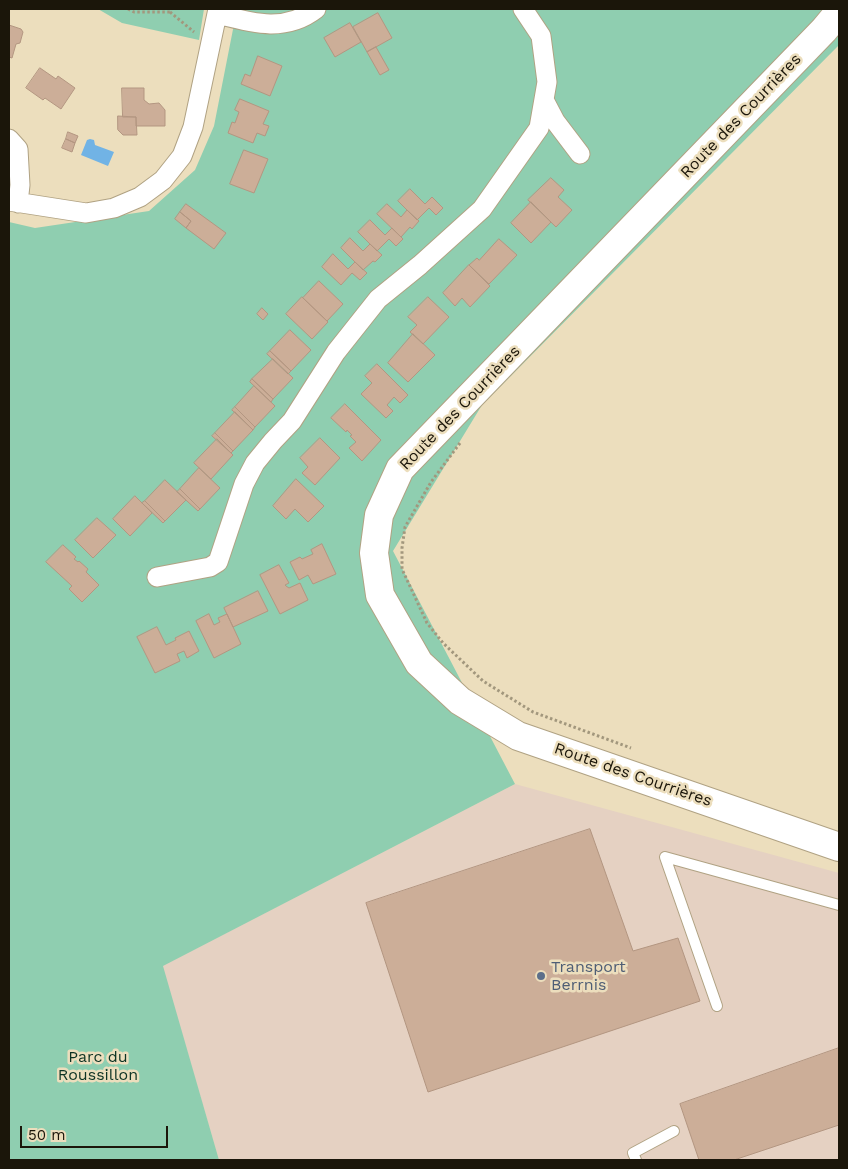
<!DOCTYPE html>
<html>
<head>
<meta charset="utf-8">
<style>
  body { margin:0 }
  #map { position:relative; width:848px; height:1169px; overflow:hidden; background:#ecdebd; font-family:"Work Sans",sans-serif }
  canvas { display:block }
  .frame { position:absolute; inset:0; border:10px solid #1b160a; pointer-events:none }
  .scale { position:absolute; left:20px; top:1126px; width:148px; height:22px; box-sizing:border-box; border:2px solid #1b160a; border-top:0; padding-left:6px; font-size:15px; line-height:18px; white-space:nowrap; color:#1b160a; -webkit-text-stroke:4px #ecdebd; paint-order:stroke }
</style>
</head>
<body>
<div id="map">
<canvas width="848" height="1169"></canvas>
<div class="frame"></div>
<div class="scale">50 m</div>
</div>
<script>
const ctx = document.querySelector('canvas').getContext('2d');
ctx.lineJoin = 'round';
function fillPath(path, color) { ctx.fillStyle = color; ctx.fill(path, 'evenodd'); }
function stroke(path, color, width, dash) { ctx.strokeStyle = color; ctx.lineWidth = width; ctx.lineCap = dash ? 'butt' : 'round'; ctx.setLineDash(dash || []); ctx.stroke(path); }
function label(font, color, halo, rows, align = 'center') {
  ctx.font = font + ' "Work Sans",sans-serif'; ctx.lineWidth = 5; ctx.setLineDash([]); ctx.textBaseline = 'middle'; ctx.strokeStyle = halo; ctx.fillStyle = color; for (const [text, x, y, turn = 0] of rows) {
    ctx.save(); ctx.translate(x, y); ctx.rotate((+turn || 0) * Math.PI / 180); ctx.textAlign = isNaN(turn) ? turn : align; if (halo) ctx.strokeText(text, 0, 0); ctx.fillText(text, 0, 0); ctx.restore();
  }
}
fillPath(new Path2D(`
  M 515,784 L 839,873 L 839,1160 L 219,1160 L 162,966 Z`), '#e5d1c2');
fillPath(new Path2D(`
  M 98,9 L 204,9 L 199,40 L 122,23 Z
  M 237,9 L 839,9 L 839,45 L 482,405 L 393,551 L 515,784 L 163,966 L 219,1160 L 9,1160 L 9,222 L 35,228 L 149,211 L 195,170 L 214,126 Z`), '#8fceb0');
fillPath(new Path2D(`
  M 90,139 L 94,140 L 95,145 L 114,152 L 108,166 L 81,155 L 87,140 Z`), '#71b3e5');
const building = new Path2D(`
  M 378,13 L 392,38 L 367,52 L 353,27 Z
  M 350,23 L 361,42 L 335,57 L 324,38 Z
  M 9,25 L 21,29 L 23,32 L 20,43 L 16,44 L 12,58 L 9,57 Z
  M 376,47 L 389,70 L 380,75 L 367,52 Z
  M 258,56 L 282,66 L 270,96 L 241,84 L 245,74 L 250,76 Z
  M 40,68 L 56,79 L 58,76 L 75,88 L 61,109 L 45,98 L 43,100 L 26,88 Z
  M 122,88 L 144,88 L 144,100 L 149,104 L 159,103 L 165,110 L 165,126 L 136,126 L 136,117 L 123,117 Z
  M 240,99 L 269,111 L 263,124 L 269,126 L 265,136 L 257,133 L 253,143 L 228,133 L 232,122 L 235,123 L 239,112 L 235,110 Z
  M 118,116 L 136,117 L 137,135 L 123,135 L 118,130 Z
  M 68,132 L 78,136 L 75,143 L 66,139 Z
  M 66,139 L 75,143 L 72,152 L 62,148 Z
  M 244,150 L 268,159 L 254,193 L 230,184 Z
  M 551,178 L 564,190 L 558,197 L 572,210 L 556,227 L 528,200 Z
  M 410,189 L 425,204 L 432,197 L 443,208 L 436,215 L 429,208 L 417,220 L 398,201 Z
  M 531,202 L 551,222 L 531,243 L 511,223 Z
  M 186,204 L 226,233 L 214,249 L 186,228 L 191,221 L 180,212 Z
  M 387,204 L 401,217 L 407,210 L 419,221 L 412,229 L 410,227 L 401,237 L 377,214 Z
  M 180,212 L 191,221 L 186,228 L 175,219 Z
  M 370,220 L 385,235 L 392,228 L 403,239 L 396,246 L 389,239 L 377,251 L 358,232 Z
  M 350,238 L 363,251 L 370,244 L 382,255 L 375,262 L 373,261 L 363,270 L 341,248 Z
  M 499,239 L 517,255 L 489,284 L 469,265 L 477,258 L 479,260 Z
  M 333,254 L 348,269 L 355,262 L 367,273 L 360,280 L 352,273 L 341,285 L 322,267 Z
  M 469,265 L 490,286 L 470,307 L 462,298 L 455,306 L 443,293 Z
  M 319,281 L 343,304 L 327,321 L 303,298 Z
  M 302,297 L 328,322 L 312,339 L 286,314 Z
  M 428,297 L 449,317 L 423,344 L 410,332 L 417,325 L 408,317 Z
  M 262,308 L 268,314 L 263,320 L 257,314 Z
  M 290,330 L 311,350 L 291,371 L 270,351 Z
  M 413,334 L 435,355 L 408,382 L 388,363 Z
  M 270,351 L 291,371 L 288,374 L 267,354 Z
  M 273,359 L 293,378 L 273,399 L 252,379 Z
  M 377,364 L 408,395 L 400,403 L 394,397 L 387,405 L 393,411 L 386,418 L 361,394 L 372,383 L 365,376 Z
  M 252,379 L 273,399 L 271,402 L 250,382 Z
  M 254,386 L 275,406 L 255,427 L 235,407 Z
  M 345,404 L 381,440 L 362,461 L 349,448 L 356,442 L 350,436 L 352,435 L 347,430 L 346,432 L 331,418 Z
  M 235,407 L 255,427 L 253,430 L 232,410 Z
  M 235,412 L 253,430 L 233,451 L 215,433 Z
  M 215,433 L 233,451 L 231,453 L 212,436 Z
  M 320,438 L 340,458 L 315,485 L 302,473 L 308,467 L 300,458 Z
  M 217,439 L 233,455 L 211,479 L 194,463 Z
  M 199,468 L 220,488 L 200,509 L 180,489 Z
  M 296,479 L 324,506 L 308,522 L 295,509 L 286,519 L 273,506 Z
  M 165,480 L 186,500 L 165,521 L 145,501 Z
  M 180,489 L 200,509 L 198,511 L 177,492 Z
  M 135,496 L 152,513 L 130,536 L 113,519 Z
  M 145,501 L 165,521 L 163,523 L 142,503 Z
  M 97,518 L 116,535 L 93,558 L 75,540 Z
  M 322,544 L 336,574 L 313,584 L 308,575 L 299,580 L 290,562 L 300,557 L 302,559 L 313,554 L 311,550 Z
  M 63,545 L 76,557 L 74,559 L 78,562 L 79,561 L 88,569 L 86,572 L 99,585 L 82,602 L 69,589 L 72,586 L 46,562 Z
  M 279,565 L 289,583 L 285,585 L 286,586 L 289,588 L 300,583 L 308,600 L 280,614 L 260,575 Z
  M 258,591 L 268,611 L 233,627 L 224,608 Z
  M 209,614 L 214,625 L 220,622 L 218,618 L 227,614 L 241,644 L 214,658 L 196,621 Z
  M 157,627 L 166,645 L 176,640 L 175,638 L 189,631 L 199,651 L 187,658 L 184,651 L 177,654 L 180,661 L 155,673 L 137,637 Z
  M 590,829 L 633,951 L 678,938 L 700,1001 L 428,1092 L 366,903 Z
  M 839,1048 L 839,1125 L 734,1160 L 699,1160 L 680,1104 Z`);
fillPath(building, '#ccae98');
stroke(building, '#b39681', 1);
const lane = new Path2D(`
  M 717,1006 L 665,857 L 839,905
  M 636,1160 L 633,1153 L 674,1131`);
const street = new Path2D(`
  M 217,14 C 252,23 285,33 316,9
  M 544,100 L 555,121 L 580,154
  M 9,139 L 18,149 L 20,185 L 18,203
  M 9,201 L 86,213 L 114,208 L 140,197 L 163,180 L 182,156 L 193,127 L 218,9
  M 157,577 L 210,567 L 218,562 L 244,484 L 255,463 L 273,441 L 292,421 L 336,352 L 378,299 L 420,265 L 482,209 L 539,128 L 547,82 L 541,36 L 523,9`);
const secondary = new Path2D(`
  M 839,12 L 824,30 L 400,469 L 379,515 L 374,553 L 380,595 L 419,663 L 460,701 L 518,736 L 839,847`);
stroke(lane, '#b0a283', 12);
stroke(street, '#b0a283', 21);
stroke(secondary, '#b0a283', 30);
stroke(new Path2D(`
  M 128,9 L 134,12 L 170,12 L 171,9
  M 170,12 L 194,32
  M 460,443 L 431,482 L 405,527 L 402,548 L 402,569 L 427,623 L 443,643 L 483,681 L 533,712 L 631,748`), '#a2977d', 3, [2.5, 2.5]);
stroke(lane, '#fff', 10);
stroke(street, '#fff', 19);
stroke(secondary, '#fff', 28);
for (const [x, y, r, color] of [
  [541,976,5,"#5c6f8a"]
]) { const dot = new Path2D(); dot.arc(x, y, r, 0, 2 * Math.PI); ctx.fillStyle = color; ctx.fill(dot); stroke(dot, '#ecdebd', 2); }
label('16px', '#1b160a', '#ecdebd', [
  ["Route des Courrières",741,116,-46],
  ["Route des Courrières",460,408,-46],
  ["Route des Courrières",633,775,19]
]);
label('16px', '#4e5e75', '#ecdebd', [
  ["Transport",551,967],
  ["Berrnis",551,985]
], 'left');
label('16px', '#0d3324', '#ecdebd', [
  ["Parc du",98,1057],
  ["Roussillon",98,1075]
]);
</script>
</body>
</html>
